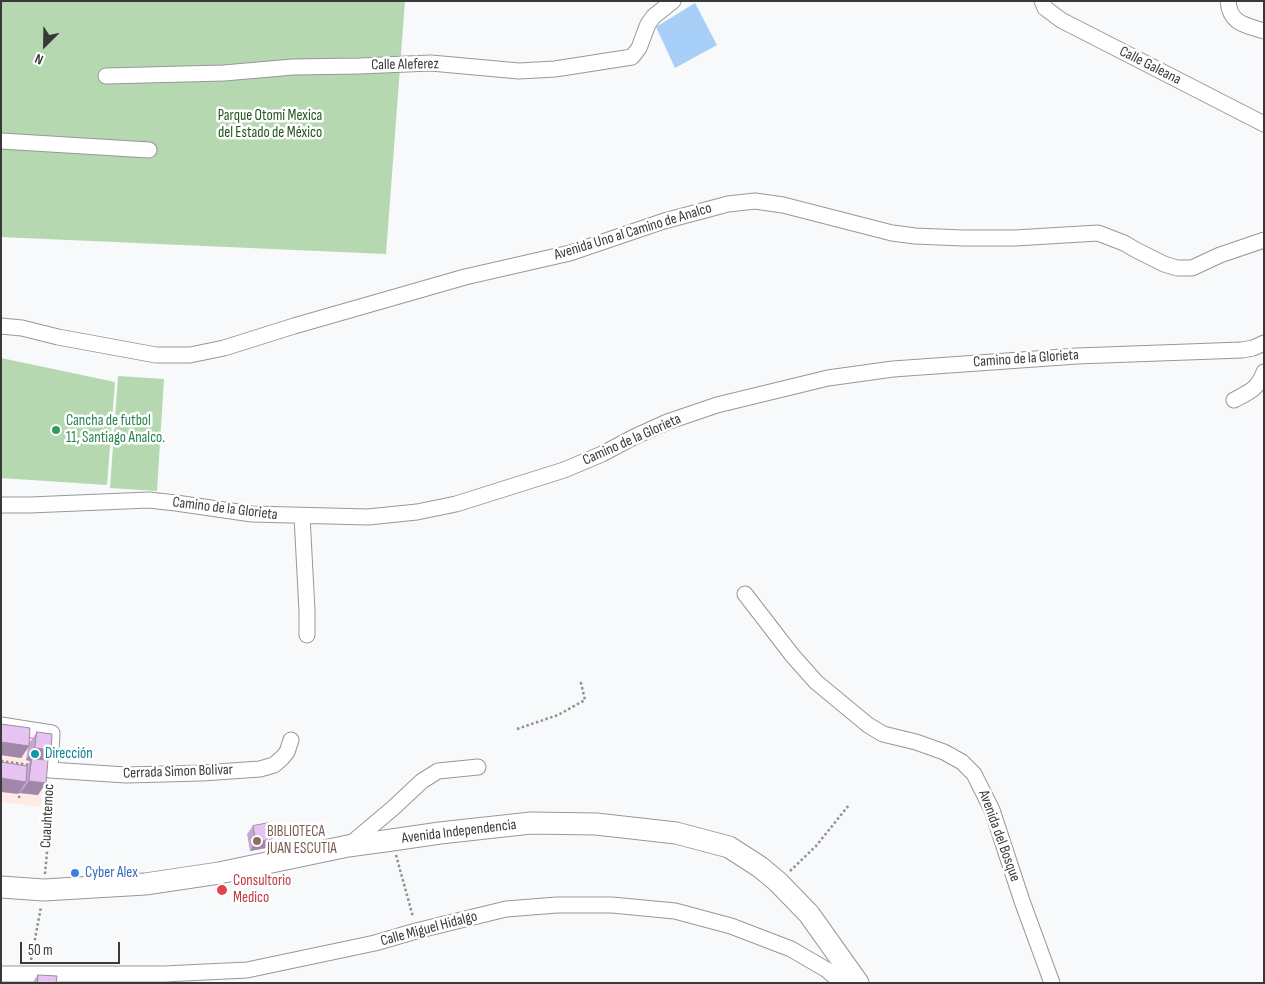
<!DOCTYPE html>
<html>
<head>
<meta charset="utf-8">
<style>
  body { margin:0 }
  #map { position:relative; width:1265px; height:984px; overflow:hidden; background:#f8f9fa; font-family:"Sofia Sans Condensed",sans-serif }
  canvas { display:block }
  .frame { position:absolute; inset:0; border:2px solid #39393a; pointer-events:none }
  .north { position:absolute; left:20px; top:20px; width:50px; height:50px; -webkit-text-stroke:4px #fff; paint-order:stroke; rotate:203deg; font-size:14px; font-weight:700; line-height:20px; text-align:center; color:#39393a }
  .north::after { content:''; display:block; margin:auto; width:18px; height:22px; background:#39393a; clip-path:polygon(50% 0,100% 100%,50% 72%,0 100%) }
  .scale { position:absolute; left:20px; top:942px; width:100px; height:22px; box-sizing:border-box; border:2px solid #39393a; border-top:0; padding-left:6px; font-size:15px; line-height:18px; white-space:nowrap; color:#39393a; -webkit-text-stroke:4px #fff; paint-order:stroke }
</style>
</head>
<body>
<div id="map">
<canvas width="1265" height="984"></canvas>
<div class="frame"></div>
<div class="north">N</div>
<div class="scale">50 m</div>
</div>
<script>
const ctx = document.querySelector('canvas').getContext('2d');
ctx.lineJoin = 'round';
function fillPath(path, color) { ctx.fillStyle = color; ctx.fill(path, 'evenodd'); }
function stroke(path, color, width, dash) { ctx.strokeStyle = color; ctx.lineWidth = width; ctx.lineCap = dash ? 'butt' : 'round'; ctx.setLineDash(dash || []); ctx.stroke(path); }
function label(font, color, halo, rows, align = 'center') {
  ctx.font = font + ' "Sofia Sans Condensed",sans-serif'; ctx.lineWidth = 5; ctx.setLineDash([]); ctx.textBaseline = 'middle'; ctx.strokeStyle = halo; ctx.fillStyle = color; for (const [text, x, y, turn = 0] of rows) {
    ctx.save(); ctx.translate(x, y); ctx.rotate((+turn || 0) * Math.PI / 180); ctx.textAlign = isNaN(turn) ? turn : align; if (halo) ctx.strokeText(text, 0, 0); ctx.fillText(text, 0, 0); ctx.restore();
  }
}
fillPath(new Path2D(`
  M 1,731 L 44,739 L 41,807 L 1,802 Z`), '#ffeae5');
fillPath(new Path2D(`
  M 1,1 L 405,1 L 386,254 L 1,237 Z
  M 1,358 L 115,382 L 107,485 L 1,478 Z
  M 118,376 L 164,379 L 157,491 L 110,488 Z`), '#b5d8b1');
fillPath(new Path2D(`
  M 695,3 L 717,45 L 675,68 L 656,27 Z`), '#a8cff8');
const street = new Path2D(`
  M 1042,1 L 1045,8 L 1061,20 L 1264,124
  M 1228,1 C 1230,24 1245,25 1264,31
  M 106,76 L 224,73 L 293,67 L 359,66 L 431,63 L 519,71 L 555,69 L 632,57 L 639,48 L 648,24 L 654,16 L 673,1
  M 1,141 L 149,150
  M 1,326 L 22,328 L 58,337 L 156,355 L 190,355 L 224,348 L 294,326 L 465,277 L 570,253 L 664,221 L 728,204 L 755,201 L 783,205 L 892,233 L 915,236 L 963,238 L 1015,238 L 1098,233 L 1124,243 L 1136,250 L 1164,264 L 1177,268 L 1192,268 L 1220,255 L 1264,240
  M 1234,400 C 1249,392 1258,389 1264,372
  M 1,505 L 30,505 L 149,500 L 176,503 L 252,514 L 368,517 L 417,512 L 456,504 L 564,470 L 602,454 L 634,437 L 667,422 L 717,405 L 828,378 L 893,369 L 1077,356 L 1242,350 L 1253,348 L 1264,343
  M 302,516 L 307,611 L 307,635
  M 745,594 L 792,655 L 816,682 L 868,725 L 883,734 L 916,742 L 944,752 L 962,762 L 974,774 L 992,810 L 1022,901 L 1052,983
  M 1,725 L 52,733 L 50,770 L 126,775 L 202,773 L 260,769 L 274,765 L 282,758 L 287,752 L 291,740
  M 348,846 L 392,809 L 422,781 L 438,771 L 478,767
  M 1,974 L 164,974 L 247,970 L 375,943 L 416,931 L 506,909 L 557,905 L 612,905 L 675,911 L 731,926 L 791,949 L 827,970 L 842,983`);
const secondary = new Path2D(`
  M 1,887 L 44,890 L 145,884 L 219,873 L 348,846 L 392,840 L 440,833 L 531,823 L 596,824 L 676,833 L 729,847 L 760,867 L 778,882 L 809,914 L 858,983`);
stroke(street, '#989899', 17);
stroke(secondary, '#989899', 23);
stroke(new Path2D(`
  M 517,729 L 558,715 L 585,700 L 581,683 L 584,683
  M 1,761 L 30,765
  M 19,798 L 20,789
  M 396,855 L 413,917
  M 790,871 L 816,846 L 849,805
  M 45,874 L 51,808 L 50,782
  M 31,960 L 41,907`), '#8f9091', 2.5, [2.5, 2.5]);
stroke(street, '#fff', 15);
stroke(secondary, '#fff', 21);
fillPath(new Path2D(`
  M 1,724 L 30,742 L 37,732 L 51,750 L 44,760 L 38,795 L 20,793 L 21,790 L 18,794 L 27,766 L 30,761 L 26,760 L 28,748 L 21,758 L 1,755 Z
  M 253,826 L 266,848 L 250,851 L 247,834 Z
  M 38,975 L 56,983 L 32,983 Z`), '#c6a8ce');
fillPath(new Path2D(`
  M 1,742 L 29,746 L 21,758 L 1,755 Z
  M 35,748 L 51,750 L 42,762 L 32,759 L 30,761 L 26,760 Z
  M 1,778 L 26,782 L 18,794 L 1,792 Z
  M 29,781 L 46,783 L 38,795 L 20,793 Z
  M 272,839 L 266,848 L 250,851 L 256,842 Z`), '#a188a8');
const building = new Path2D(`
  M 1,724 L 30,728 L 29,746 L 1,742 Z
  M 37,732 L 52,734 L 51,750 L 35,748 Z
  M 32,759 L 48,760 L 46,783 L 29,781 Z
  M 1,762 L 27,766 L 26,782 L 1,778 Z
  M 269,823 L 272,839 L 256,842 L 253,826 Z
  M 38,975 L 57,976 L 56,983 L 38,983 Z`);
fillPath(building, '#e6c3f0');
stroke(building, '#a188a8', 1);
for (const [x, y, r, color] of [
  [56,430,5,"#2e9e5b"],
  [35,754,5,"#0f9aa8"],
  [257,841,5,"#8d6e63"],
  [75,873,5,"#3f7fe0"],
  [222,890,6,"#e0444e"]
]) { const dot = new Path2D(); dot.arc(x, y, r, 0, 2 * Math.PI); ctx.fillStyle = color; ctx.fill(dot); stroke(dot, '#fff', 2); }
label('15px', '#39393a', '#fff', [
  ["Calle Aleferez",405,65,-1],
  ["Calle Galeana",1150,66,27],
  ["Avenida Uno al Camino de Analco",633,232,-17],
  ["Camino de la Glorieta",1026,359,-4],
  ["Camino de la Glorieta",632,440,-24],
  ["Camino de la Glorieta",225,509,7],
  ["Cerrada Simon Bolivar",178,772,-2],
  ["Cuauhtemoc",48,816,-87],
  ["Avenida Independencia",459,832,-7],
  ["Avenida del Bosque",999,836,70],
  ["Calle Miguel Hidalgo",429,929,-15]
]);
label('15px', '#21551e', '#fff', [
  ["Parque Otomí Mexica",270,116],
  ["del Estado de México",270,133]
]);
label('15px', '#27864d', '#fff', [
  ["Cancha de futbol",66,421],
  ["11, Santiago Analco.",66,438]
], 'left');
label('15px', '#0d838f', '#fff', [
  ["Dirección",45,754]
], 'left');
label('15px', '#785e54', '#fff', [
  ["BIBLIOTECA",267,832],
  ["JUAN ESCUTIA",267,849]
], 'left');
label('15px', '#366cbe', '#fff', [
  ["Cyber Alex",85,873]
], 'left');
label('15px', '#be3a42', '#fff', [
  ["Consultorio",233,881],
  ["Medico",233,898]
], 'left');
</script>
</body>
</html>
